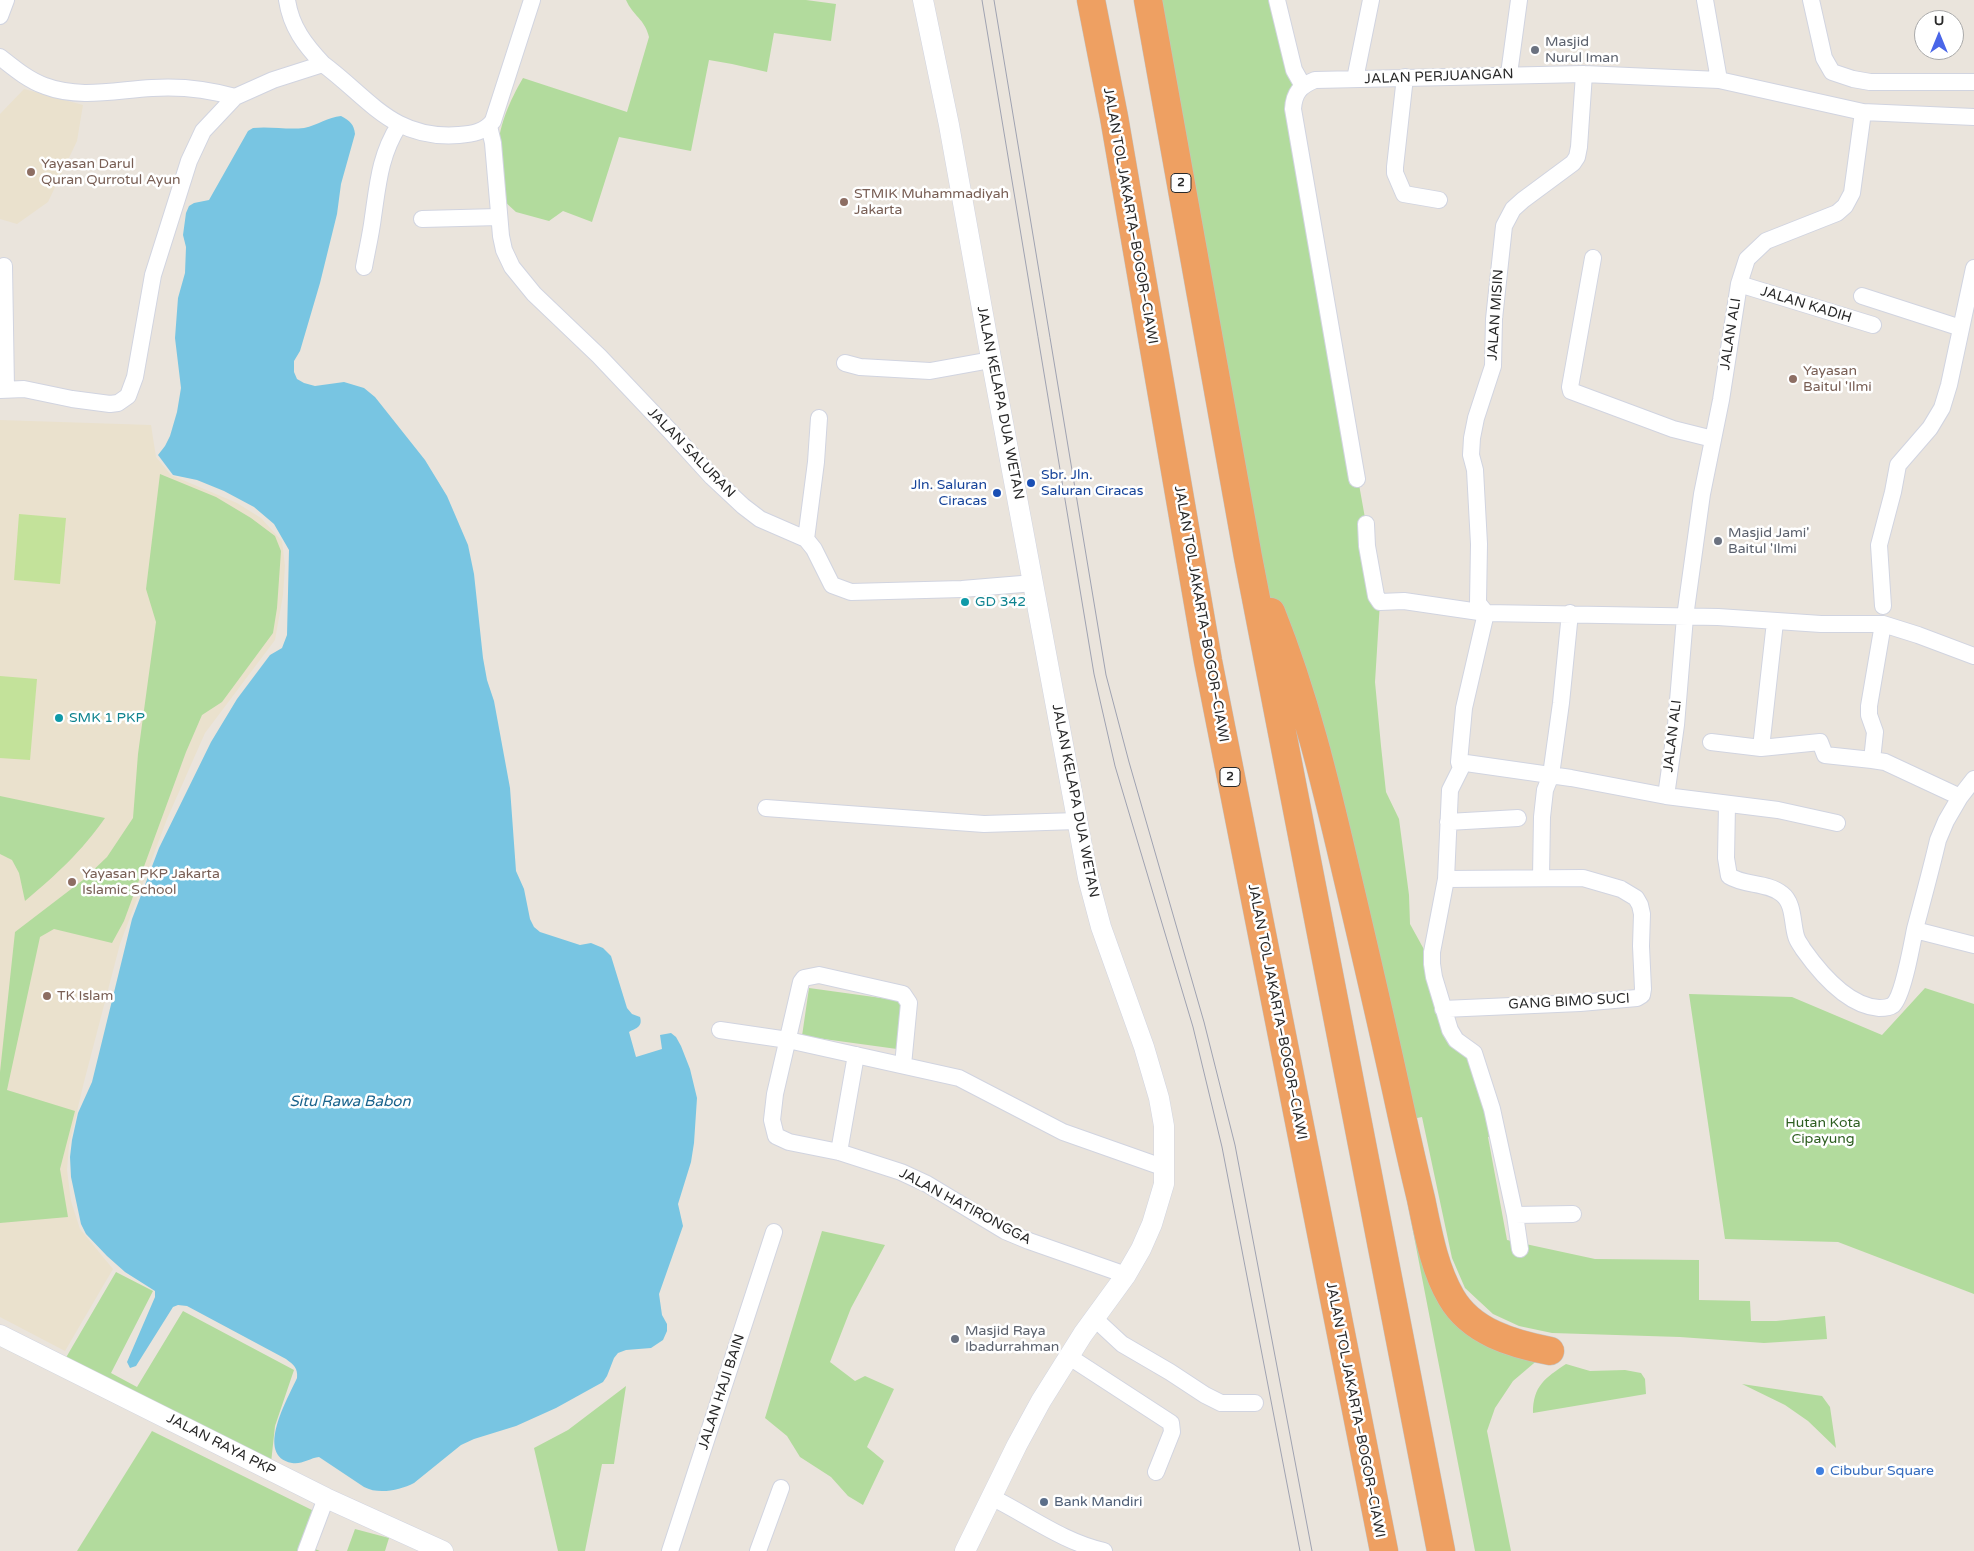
<!DOCTYPE html>
<html>
<head>
<meta charset="utf-8">
<style>
  body { margin:0 }
  #map { position:relative; width:1974px; height:1551px; overflow:hidden; background:#eae4dc; font-family:"Varela Round",sans-serif }
  canvas { display:block }
  .north { position:absolute; left:1914px; top:10px; width:50px; height:50px; box-sizing:border-box; background:#fff; border:1px solid #a9a9a9; border-radius:50%; rotate:0deg; font-size:14px; font-weight:700; line-height:20px; text-align:center; color:#292929 }
  .north::after { content:''; display:block; margin:auto; width:18px; height:22px; background:#4a66e8; clip-path:polygon(50% 0,100% 100%,50% 72%,0 100%) }
</style>
</head>
<body>
<div id="map">
<canvas width="1974" height="1551"></canvas>
<div class="north">U</div>
</div>
<script>
const ctx = document.querySelector('canvas').getContext('2d');
ctx.lineJoin = 'round';
function fillPath(path, color) { ctx.fillStyle = color; ctx.fill(path, 'evenodd'); }
function stroke(path, color, width, dash) { ctx.strokeStyle = color; ctx.lineWidth = width; ctx.lineCap = dash ? 'butt' : 'round'; ctx.setLineDash(dash || []); ctx.stroke(path); }
function label(font, color, halo, rows, align = 'center') {
  ctx.font = font + ' "Varela Round",sans-serif'; ctx.lineWidth = 5; ctx.setLineDash([]); ctx.textBaseline = 'middle'; ctx.strokeStyle = halo; ctx.fillStyle = color; for (const [text, x, y, turn = 0] of rows) {
    ctx.save(); ctx.translate(x, y); ctx.rotate((+turn || 0) * Math.PI / 180); ctx.textAlign = isNaN(turn) ? turn : align; if (halo) ctx.strokeText(text, 0, 0); ctx.fillText(text, 0, 0); ctx.restore();
  }
}
fillPath(new Path2D(`
  M 24,89 L 83,105 L 77,141 L 48,202 L 17,224 L 0,219 L 0,114 Z
  M 0,420 L 151,425 L 156,457 L 171,475 L 237,503 L 261,518 L 282,541 L 285,566 L 283,595 L 275,640 L 205,733 L 167,819 L 120,944 L 84,1082 L 69,1145 L 67,1170 L 71,1201 L 80,1229 L 113,1269 L 65,1351 L 0,1317 Z`), '#eae1cd');
fillPath(new Path2D(`
  M 626,0 L 806,0 L 836,4 L 831,41 L 774,33 L 767,72 L 732,64 L 709,60 L 691,151 L 619,137 L 592,222 L 563,211 L 549,221 L 516,212 L 504,201 C 502,185 499,170 498,155 C 497,129 510,100 523,78 L 627,112 L 649,37 C 645,19 633,16 626,0 Z
  M 1148,0 L 1278,0 L 1298,91 L 1320,266 L 1380,602 L 1375,682 L 1381,746 L 1386,792 L 1399,819 L 1409,895 L 1410,924 L 1432,964 L 1498,1136 L 1488,1137 L 1507,1240 L 1595,1259 L 1699,1260 L 1699,1300 L 1750,1301 L 1751,1321 L 1776,1321 L 1825,1316 L 1827,1339 L 1764,1343 L 1680,1337 L 1552,1333 L 1519,1326 L 1493,1314 L 1465,1288 L 1452,1258 L 1422,1117 L 1402,1121 L 1350,890 L 1248,557 Z
  M 160,474 L 216,497 L 251,518 L 275,536 L 281,551 L 277,608 L 273,633 L 222,702 L 202,715 L 186,752 L 124,921 L 112,943 L 54,929 L 40,937 L 7,1090 L 75,1111 L 60,1169 L 68,1217 L 0,1223 L 0,1072 L 15,932 L 83,880 L 107,857 L 133,818 L 138,754 L 156,622 L 146,589 Z
  M 0,796 L 105,818 C 81,852 57,874 25,901 L 19,873 L 12,860 L 0,854 Z
  M 809,988 L 903,1001 L 897,1049 L 802,1036 Z
  M 1925,988 L 1974,1004 L 1974,1294 L 1838,1242 L 1725,1239 L 1689,994 L 1792,997 L 1882,1035 Z
  M 1392,1123 L 1441,1295 L 1540,1358 L 1513,1381 L 1495,1408 L 1487,1431 L 1511,1551 L 1475,1551 Z
  M 822,1231 L 885,1245 L 851,1308 L 830,1362 L 855,1381 L 865,1376 L 894,1389 L 867,1447 L 884,1461 L 863,1505 L 848,1496 L 831,1477 L 800,1457 L 787,1436 L 765,1418 Z
  M 116,1272 L 153,1291 L 111,1373 L 137,1387 L 183,1311 L 294,1370 L 275,1426 L 271,1463 L 64,1361 Z
  M 1566,1364 L 1590,1371 L 1625,1370 L 1641,1373 L 1645,1379 L 1646,1394 L 1533,1413 C 1533,1386 1545,1378 1566,1364 Z
  M 1742,1384 L 1822,1396 L 1830,1407 L 1836,1448 L 1808,1421 L 1785,1405 Z
  M 626,1386 L 614,1464 L 602,1464 L 585,1551 L 558,1551 L 534,1448 L 568,1430 Z
  M 152,1431 L 318,1513 L 310,1547 L 320,1551 L 77,1551 Z
  M 355,1529 L 389,1538 L 385,1551 L 347,1551 Z`), '#b2db9d');
fillPath(new Path2D(`
  M 19,514 L 66,518 L 60,584 L 14,580 Z
  M 0,676 L 37,679 L 30,760 L 0,758 Z`), '#c3e29a');
fillPath(new Path2D(`
  M 341,116 C 350,121 354,124 355,134 L 341,184 L 337,214 L 320,283 L 300,351 L 294,361 L 294,372 L 297,379 L 304,383 L 315,386 L 344,382 L 364,388 L 375,397 L 425,460 L 447,496 L 468,545 L 474,574 L 483,658 L 487,680 L 494,701 L 510,788 L 516,871 L 524,889 L 530,919 L 534,927 L 540,932 L 580,945 L 591,943 L 603,948 L 611,956 L 627,1008 L 632,1014 L 640,1017 C 643,1027 636,1028 629,1032 L 636,1057 L 662,1049 L 660,1035 L 671,1033 L 676,1037 L 681,1046 L 690,1069 L 697,1098 L 694,1143 L 691,1162 L 678,1204 L 683,1226 L 659,1294 L 662,1315 L 667,1324 L 667,1331 L 663,1340 L 651,1348 L 626,1350 L 618,1353 L 614,1358 L 607,1376 L 603,1382 L 556,1408 L 516,1426 L 474,1439 L 461,1445 L 414,1483 C 400,1490 379,1495 364,1487 L 319,1457 C 310,1458 301,1465 292,1463 C 254,1456 288,1398 297,1378 C 298,1368 294,1365 286,1359 L 187,1306 L 178,1305 L 173,1307 L 136,1366 L 130,1368 L 127,1362 L 155,1297 L 155,1291 L 125,1272 L 107,1256 L 86,1234 L 81,1224 L 71,1177 L 70,1157 L 72,1140 L 78,1113 L 92,1082 L 132,919 L 159,848 L 211,742 L 237,699 L 270,655 L 282,648 L 287,635 L 289,550 L 274,524 L 254,507 L 224,491 L 197,480 L 173,475 L 158,455 L 165,446 L 170,436 L 177,412 L 181,388 L 175,338 L 178,298 L 185,273 L 186,247 L 183,235 L 186,213 L 189,206 L 194,203 L 209,200 L 248,131 L 253,128 C 270,126 287,130 304,128 C 318,125 328,117 341,116 Z`), '#78c5e2');
const minor = new Path2D(`
  M 287,0 C 291,27 305,45 323,64
  M 1277,0 L 1294,70 L 1303,86
  M 1705,0 L 1719,80
  M 1811,0 L 1824,58 L 1832,72 L 1853,79 L 1870,82 L 1974,82
  M 0,16 L 6,0
  M 0,57 C 14,68 28,80 45,86 C 79,99 116,90 152,88 C 181,86 207,89 235,97
  M 1509,74 L 1519,0
  M 1405,77 L 1395,167 L 1395,173 L 1404,194 L 1439,200
  M 1355,79 L 1371,0
  M 489,126 L 493,143 L 501,236 L 504,250 L 512,267 L 534,294 L 599,356 L 671,432 L 712,477 L 743,506 L 760,519 L 806,539 L 814,549 L 832,585 L 851,592 L 962,589 L 1034,583
  M 422,219 L 499,217
  M 1593,258 L 1570,387 L 1571,391 L 1673,429 L 1713,439
  M 4,266 L 6,389
  M 364,267 C 367,250 371,234 373,217 C 378,183 380,155 399,125
  M 1739,284 L 1873,325
  M 1862,296 L 1961,328
  M 845,363 L 860,367 L 930,371 L 991,360
  M 0,390 L 24,389 L 72,399 L 110,404 L 118,403 L 128,396 L 135,377 L 153,275 L 189,161 L 203,131 L 235,97 L 273,80 L 323,64 C 370,99 393,140 459,135 C 472,134 485,132 493,121 L 532,0
  M 1357,479 L 1293,109 C 1294,93 1300,86 1315,80 L 1584,74 L 1719,80 L 1863,112 L 1974,117
  M 1366,524 L 1367,546 L 1376,596 L 1380,602 L 1404,601 L 1486,613 L 1718,617 L 1821,624 L 1883,624 L 1918,635 L 1974,656
  M 806,539 L 816,462 L 819,418
  M 1883,606 L 1879,545 L 1893,492 L 1898,465 L 1930,428 L 1942,408 L 1949,385 L 1974,268
  M 1486,613 L 1478,603 L 1479,544 L 1475,470 L 1471,455 L 1472,438 L 1476,418 L 1493,366 L 1494,319 L 1504,226 L 1513,209 L 1523,200 L 1573,163 L 1577,157 L 1579,147 L 1584,74
  M 1711,742 L 1761,748 L 1820,742 L 1825,755 L 1872,760 L 1875,732 L 1869,715 L 1869,706 L 1883,624
  M 1761,748 L 1775,622
  M 1872,760 L 1885,762 L 1960,797
  M 1459,762 L 1464,708 L 1486,613
  M 1666,796 L 1676,725 L 1685,617 L 1702,494 L 1721,400 L 1739,284 L 1747,259 L 1766,241 L 1837,213 L 1845,206 L 1852,193 L 1863,112
  M 1727,805 L 1726,858 L 1729,876 C 1745,886 1767,882 1782,894 C 1794,903 1792,923 1796,936 C 1797,941 1801,945 1803,949 C 1820,973 1848,1006 1879,1008 C 1883,1008 1889,1008 1893,1005 C 1903,996 1912,944 1915,929 C 1923,899 1931,870 1938,840 L 1946,821 L 1960,797 L 1974,779
  M 766,808 L 984,824 L 1077,821
  M 1448,822 L 1518,818
  M 1541,878 L 1542,817 L 1545,790 L 1551,775 L 1561,703 L 1570,613
  M 1915,930 L 1974,945
  M 1443,1009 L 1580,1003 L 1637,998 L 1642,995 L 1643,989 L 1641,946 L 1642,914 L 1640,905 L 1636,898 L 1621,889 L 1583,878 L 1446,879
  M 720,1030 L 788,1040 L 959,1078 L 1063,1132 L 1165,1168
  M 903,1065 L 909,1003 L 903,994 L 819,975 L 804,978 L 801,982 L 775,1094 L 772,1120 L 776,1136 L 789,1142 L 839,1152 L 901,1172 L 927,1184 L 1005,1231 L 1029,1241 L 1126,1275
  M 839,1152 L 856,1055
  M 1573,1214 L 1515,1215 L 1492,1109 L 1474,1053 L 1456,1040 L 1450,1030 L 1434,977 L 1432,964 L 1432,952 L 1446,879 L 1450,790 L 1461,768 L 1459,762 L 1571,778 L 1666,796 L 1778,810 L 1837,823
  M 1515,1215 L 1520,1249
  M 1094,1318 L 1122,1344 L 1170,1372 L 1205,1395 L 1221,1403 L 1255,1403
  M 1068,1356 L 1171,1423 L 1172,1432 L 1156,1472
  M 991,1497 C 1028,1515 1063,1542 1104,1551
  M 306,1551 L 326,1498
  M 670,1551 L 774,1232
  M 758,1551 L 781,1488`);
const tertiary = new Path2D(`
  M 923,0 L 949,125 L 988,342 L 1088,878 L 1101,927 L 1144,1047 L 1159,1098 L 1164,1126 L 1164,1184 L 1152,1224 L 1141,1249 L 1126,1275 L 1083,1334 L 1041,1401 L 1017,1445 L 965,1551
  M 0,1335 L 326,1498 L 443,1551`);
const motorway = new Path2D(`
  M 1091,0 L 1114,117 L 1208,661 L 1384,1551
  M 1148,0 L 1248,557 L 1441,1551
  M 1271,612 C 1305,697 1325,781 1346,871 C 1363,943 1380,1016 1396,1089 C 1404,1126 1412,1162 1421,1199 C 1428,1232 1434,1268 1451,1297 C 1471,1332 1513,1344 1550,1351`);
stroke(minor, '#d1d4e0', 18);
stroke(tertiary, '#d1d4e0', 21);
stroke(motorway, '#c3c3c3', 29);
stroke(minor, '#fff', 16);
stroke(tertiary, '#fff', 20);
stroke(motorway, '#eea062', 28);
stroke(new Path2D(`
  M 982,0 L 1094,674 L 1115,766 L 1193,1027 L 1222,1147 L 1300,1551
  M 994,0 L 1106,675 L 1129,762 L 1204,1022 L 1235,1145 L 1312,1551`), '#9fa2b1', 1);
for (const [x, y, r, color] of [
  [1535,50,5,"#6b7280"],
  [31,172,5,"#8d6e63"],
  [844,202,5,"#8d6e63"],
  [1793,379,5,"#8d6e63"],
  [1031,483,5,"#1a4fb4"],
  [997,493,5,"#1a4fb4"],
  [1718,541,5,"#6b7280"],
  [965,602,5,"#0f9aa8"],
  [59,718,5,"#0f9aa8"],
  [72,882,5,"#8d6e63"],
  [47,996,5,"#8d6e63"],
  [955,1339,5,"#6b7280"],
  [1820,1471,5,"#3f7fe0"],
  [1044,1502,5,"#5c6f8a"]
]) { const dot = new Path2D(); dot.arc(x, y, r, 0, 2 * Math.PI); ctx.fillStyle = color; ctx.fill(dot); stroke(dot, '#fff', 2); }
for (const [x, y, w] of [
  [1181,183,20],
  [1230,777,20]
]) { const box = new Path2D(); box.roundRect(x - w / 2, y - 9.5, w, 19, 4); ctx.fillStyle = '#fff'; ctx.fill(box); stroke(box, '#292929', 1); }
label('bold 12px', '#292929', null, [
  ["2",1181,183],
  ["2",1230,777]
]);
label('14px', '#5b616d', '#fff', [
  ["Masjid",1545,42],
  ["Nurul Iman",1545,58],
  ["Masjid Jami'",1728,533],
  ["Baitul 'Ilmi",1728,549],
  ["Masjid Raya",965,1331],
  ["Ibadurrahman",965,1347]
], 'left');
label('14px', '#292929', '#fff', [
  ["JALAN PERJUANGAN",1439,77,-2],
  ["JALAN TOL JAKARTA–BOGOR–CIAWI",1130,216,80],
  ["JALAN KADIH",1806,305,17],
  ["JALAN MISIN",1496,315,-86],
  ["JALAN ALI",1731,334,-81],
  ["JALAN KELAPA DUA WETAN",1000,403,79],
  ["JALAN SALURAN",691,453,46],
  ["JALAN TOL JAKARTA–BOGOR–CIAWI",1201,614,80],
  ["JALAN ALI",1673,736,-83],
  ["JALAN KELAPA DUA WETAN",1075,801,79],
  ["GANG BIMO SUCI",1569,1002,-3],
  ["JALAN TOL JAKARTA–BOGOR–CIAWI",1277,1012,79],
  ["JALAN HATIRONGGA",965,1207,28],
  ["JALAN HAJI BAIN",722,1392,-72],
  ["JALAN TOL JAKARTA–BOGOR–CIAWI",1355,1410,79],
  ["JALAN RAYA PKP",221,1445,27]
]);
label('14px', '#785e54', '#fff', [
  ["Yayasan Darul",41,164],
  ["Quran Qurrotul Ayun",41,180],
  ["STMIK Muhammadiyah",854,194],
  ["Jakarta",854,210],
  ["Yayasan",1803,371],
  ["Baitul 'Ilmi",1803,387],
  ["Yayasan PKP Jakarta",82,874],
  ["Islamic School",82,890],
  ["TK Islam",57,996]
], 'left');
label('14px', '#164399', '#fff', [
  ["Sbr. Jln.",1041,475],
  ["Saluran Ciracas",1041,491],
  ["Jln. Saluran",987,485,"right"],
  ["Ciracas",987,501,"right"]
], 'left');
label('14px', '#0d838f', '#fff', [
  ["GD 342",975,602],
  ["SMK 1 PKP",69,718]
], 'left');
label('14px', '#2d5e20', '#fff', [
  ["Hutan Kota",1823,1123],
  ["Cipayung",1823,1139]
]);
label('14px', '#366cbe', '#fff', [
  ["Cibubur Square",1830,1471]
], 'left');
label('14px', '#4e5e75', '#fff', [
  ["Bank Mandiri",1054,1502]
], 'left');
label('italic 15px', '#1a638c', '#fff', [
  ["Situ Rawa Babon",350,1102]
]);
</script>
</body>
</html>
